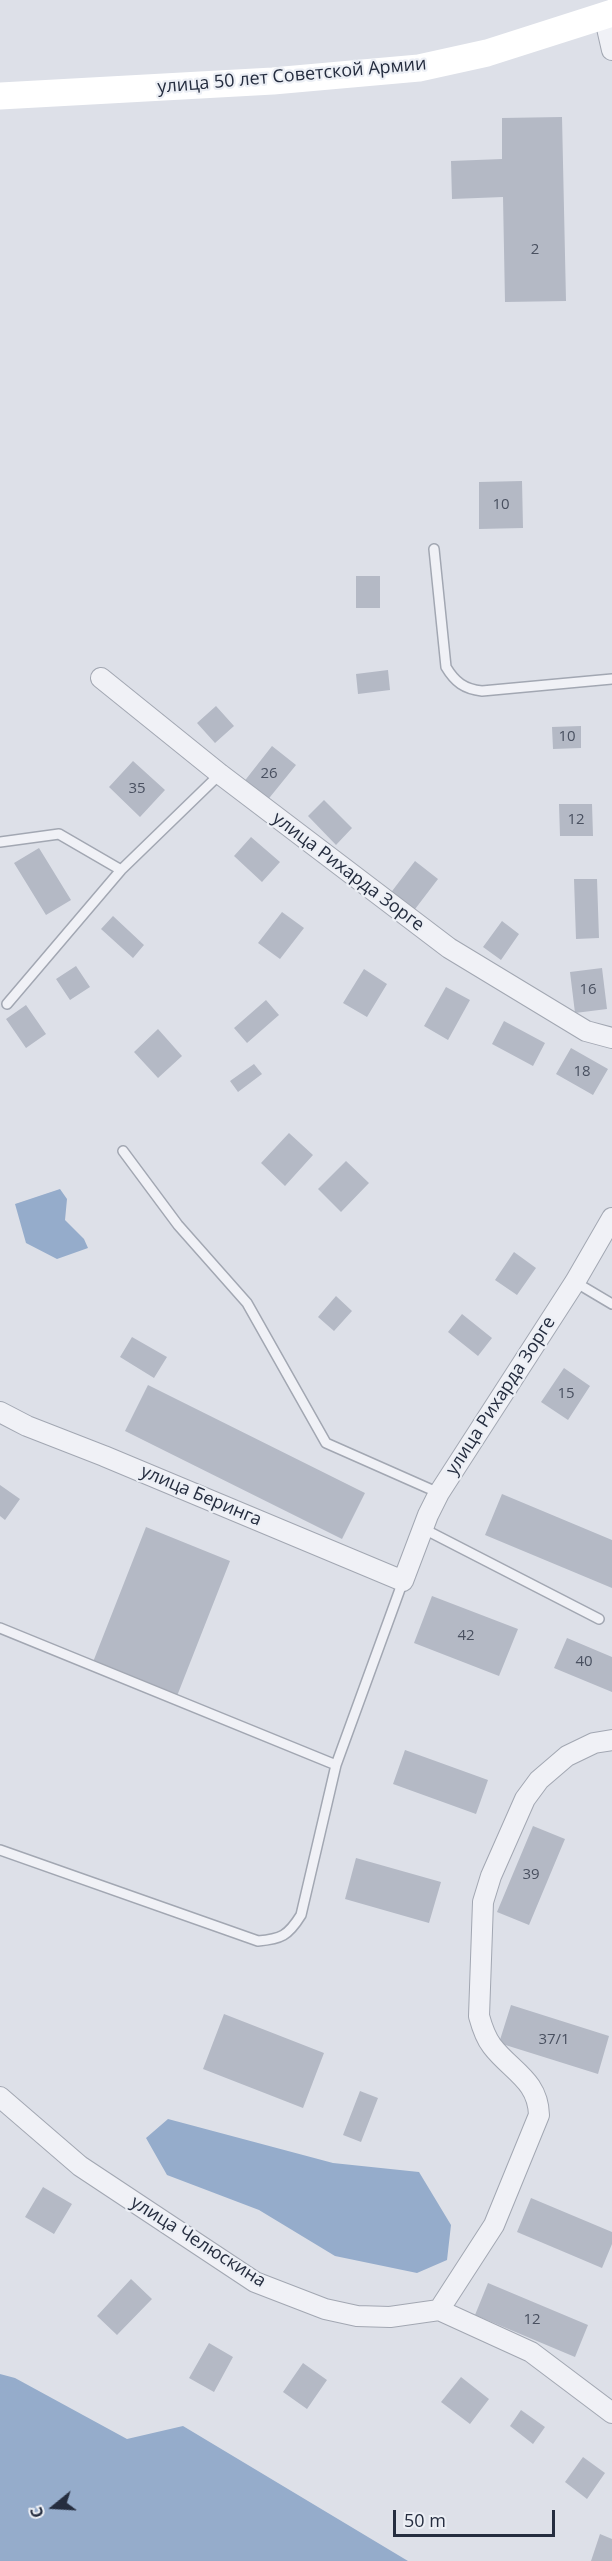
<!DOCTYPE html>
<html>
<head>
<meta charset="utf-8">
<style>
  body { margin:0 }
  #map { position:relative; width:612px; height:2561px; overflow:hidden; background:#dde0e8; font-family:"Open Sans",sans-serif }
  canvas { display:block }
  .north { position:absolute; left:24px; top:2477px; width:60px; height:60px; -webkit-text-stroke:4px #eceff5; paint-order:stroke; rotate:252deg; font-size:16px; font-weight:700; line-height:24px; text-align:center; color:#252d3f }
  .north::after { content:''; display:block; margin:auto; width:21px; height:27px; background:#252d3f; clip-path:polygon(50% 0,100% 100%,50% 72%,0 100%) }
  .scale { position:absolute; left:393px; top:2510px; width:162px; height:27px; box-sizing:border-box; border:3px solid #252d3f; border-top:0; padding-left:8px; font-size:18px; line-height:21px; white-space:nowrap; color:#252d3f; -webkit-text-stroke:4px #eceff5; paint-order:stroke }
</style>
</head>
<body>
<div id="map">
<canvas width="612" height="2561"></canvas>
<div class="north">С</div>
<div class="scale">50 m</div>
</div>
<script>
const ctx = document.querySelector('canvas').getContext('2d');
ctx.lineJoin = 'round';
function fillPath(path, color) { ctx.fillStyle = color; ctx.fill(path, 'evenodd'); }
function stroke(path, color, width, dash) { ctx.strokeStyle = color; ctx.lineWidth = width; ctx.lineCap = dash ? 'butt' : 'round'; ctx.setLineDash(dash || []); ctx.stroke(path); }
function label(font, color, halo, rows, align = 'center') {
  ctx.font = font + ' "Open Sans",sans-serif'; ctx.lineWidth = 4.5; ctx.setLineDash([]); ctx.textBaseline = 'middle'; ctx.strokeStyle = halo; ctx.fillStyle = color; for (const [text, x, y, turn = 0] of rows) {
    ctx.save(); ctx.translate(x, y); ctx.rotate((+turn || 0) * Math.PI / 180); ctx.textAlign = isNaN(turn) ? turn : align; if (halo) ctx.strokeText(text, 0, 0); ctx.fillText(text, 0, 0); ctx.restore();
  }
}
fillPath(new Path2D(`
  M 60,1189 L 67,1199 L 65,1220 L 84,1239 L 88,1248 L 57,1259 L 26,1243 L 15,1204 Z
  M 168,2119 L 333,2163 L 419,2172 L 451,2225 L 447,2260 L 417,2273 L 335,2256 L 259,2210 L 167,2175 L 146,2138 Z
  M 0,2374 L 15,2378 L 127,2439 L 183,2426 L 408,2561 L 0,2561 Z`), '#95accb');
fillPath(new Path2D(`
  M 562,117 L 566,301 L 505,302 L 503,197 L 452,199 L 451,161 L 502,159 L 502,118 Z
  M 522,481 L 523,528 L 479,529 L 479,482 Z
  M 356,576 L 380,576 L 380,608 L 356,608 Z
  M 388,670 L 390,690 L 358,694 L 356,674 Z
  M 216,706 L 234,726 L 215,743 L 197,723 Z
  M 581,726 L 581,748 L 553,749 L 552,727 Z
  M 272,746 L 296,765 L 266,802 L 243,783 Z
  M 133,761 L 165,790 L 140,817 L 109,787 Z
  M 324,800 L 352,828 L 336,845 L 308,816 Z
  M 559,804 L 592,804 L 593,836 L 560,836 Z
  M 251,837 L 280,862 L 262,882 L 234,856 Z
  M 39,848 L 71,900 L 46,915 L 14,863 Z
  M 415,861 L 438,879 L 409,917 L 386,899 Z
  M 574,879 L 597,879 L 599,938 L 576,939 Z
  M 282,912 L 304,928 L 280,959 L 258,943 Z
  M 113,916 L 144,945 L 133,958 L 101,929 Z
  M 502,921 L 519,934 L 501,960 L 483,947 Z
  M 76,966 L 90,987 L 70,1000 L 56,979 Z
  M 602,968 L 607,1009 L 575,1013 L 570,972 Z
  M 364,969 L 387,984 L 367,1017 L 343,1003 Z
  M 446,987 L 470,1000 L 448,1040 L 424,1026 Z
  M 266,1000 L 279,1015 L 247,1043 L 234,1028 Z
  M 26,1005 L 46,1034 L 26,1048 L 6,1019 Z
  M 504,1021 L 545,1043 L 533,1066 L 492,1044 Z
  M 158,1029 L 182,1056 L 158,1078 L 134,1052 Z
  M 571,1048 L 608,1069 L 593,1095 L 556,1074 Z
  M 254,1064 L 262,1074 L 238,1092 L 230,1081 Z
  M 289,1133 L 313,1155 L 285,1186 L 261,1163 Z
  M 346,1161 L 369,1183 L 341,1212 L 318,1189 Z
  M 514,1252 L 536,1268 L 517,1295 L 495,1280 Z
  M 336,1296 L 352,1311 L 334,1331 L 318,1317 Z
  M 462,1314 L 492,1338 L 478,1356 L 448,1332 Z
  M 132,1337 L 167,1357 L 154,1378 L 120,1357 Z
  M 564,1368 L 590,1386 L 568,1420 L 541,1402 Z
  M 148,1385 L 365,1493 L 342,1539 L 125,1431 Z
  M 0,1485 L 20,1499 L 5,1520 L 0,1516 Z
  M 502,1494 L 612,1540 L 612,1588 L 485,1535 Z
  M 146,1527 L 230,1561 L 177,1696 L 93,1662 Z
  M 432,1596 L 518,1629 L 499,1676 L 414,1643 Z
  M 567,1638 L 612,1657 L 612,1692 L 554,1668 Z
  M 405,1750 L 488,1780 L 476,1814 L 393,1784 Z
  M 533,1826 L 565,1839 L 529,1925 L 497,1912 Z
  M 356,1858 L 441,1882 L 429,1923 L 345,1899 Z
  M 511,2005 L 609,2036 L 598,2074 L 499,2043 Z
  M 224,2014 L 324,2053 L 303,2108 L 203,2069 Z
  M 360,2091 L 378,2098 L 361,2142 L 343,2135 Z
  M 43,2187 L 72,2204 L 54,2234 L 25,2217 Z
  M 531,2198 L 612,2232 L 612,2244 L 602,2268 L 517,2232 Z
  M 131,2279 L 152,2299 L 117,2335 L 97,2316 Z
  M 488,2283 L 588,2325 L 575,2357 L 475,2315 Z
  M 209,2343 L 233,2357 L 214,2392 L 189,2378 Z
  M 303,2363 L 327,2380 L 307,2409 L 283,2392 Z
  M 461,2377 L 489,2399 L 470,2424 L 441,2402 Z
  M 521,2410 L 545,2427 L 533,2444 L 510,2426 Z
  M 583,2457 L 605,2473 L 587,2499 L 565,2482 Z
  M 600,2534 L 612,2539 L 612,2561 L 591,2561 Z`), '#b4b9c5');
const lane = new Path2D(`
  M 434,549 L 446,667 C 455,682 464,689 482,691 L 612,679
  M 0,842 L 59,834 L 121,870
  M 7,1004 L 121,870 L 220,774
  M 123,1151 L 178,1225 L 247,1303 L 326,1443 L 439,1493
  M 575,1282 L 612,1304
  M 422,1528 L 599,1619
  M 0,1628 L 336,1765
  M 0,1850 L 258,1941 C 281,1939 288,1936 301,1915 L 336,1765 L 403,1581`);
const street = new Path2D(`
  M 604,15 L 612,50
  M 101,678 L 220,774 L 449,948 L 586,1031 L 612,1038
  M 0,1412 L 27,1426 L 104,1456 L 403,1581 L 428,1515 L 439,1493 L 575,1282 L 612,1218
  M 0,2097 L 80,2166 L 255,2282 L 325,2309 L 357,2316 L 390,2317 L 439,2310 L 531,2352 L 612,2413
  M 439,2310 L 494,2225 L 539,2115 C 538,2080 511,2071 492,2046 C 485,2037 482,2027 479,2016 L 483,1902 L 491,1876 L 525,1799 L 539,1780 L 567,1756 L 594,1743 L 612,1740`);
stroke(lane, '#a2a7b2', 12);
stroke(street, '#a2a7b2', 22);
stroke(lane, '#f0f1f6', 9);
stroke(street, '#f0f1f6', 20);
stroke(new Path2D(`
  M 0,96 L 273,81 L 419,68 L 487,53 L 612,13`), '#fff', 27);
label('15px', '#495060', null, [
  ["2",535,250],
  ["10",501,505],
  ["10",567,737],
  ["26",269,774],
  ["35",137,789],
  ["12",576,820],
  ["16",588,990],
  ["18",582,1072],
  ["15",566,1394],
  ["42",466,1636],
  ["40",584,1662],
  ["39",531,1875],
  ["37/1",554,2040],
  ["12",532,2320]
]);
label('18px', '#252d3f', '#eceff5', [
  ["улица 50 лет Советской Армии",292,76,-5],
  ["улица Рихарда Зорге",348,872,37],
  ["улица Рихарда Зорге",501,1396,-57],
  ["улица Беринга",201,1496,23],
  ["улица Челюскина",198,2242,32]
]);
</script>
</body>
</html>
